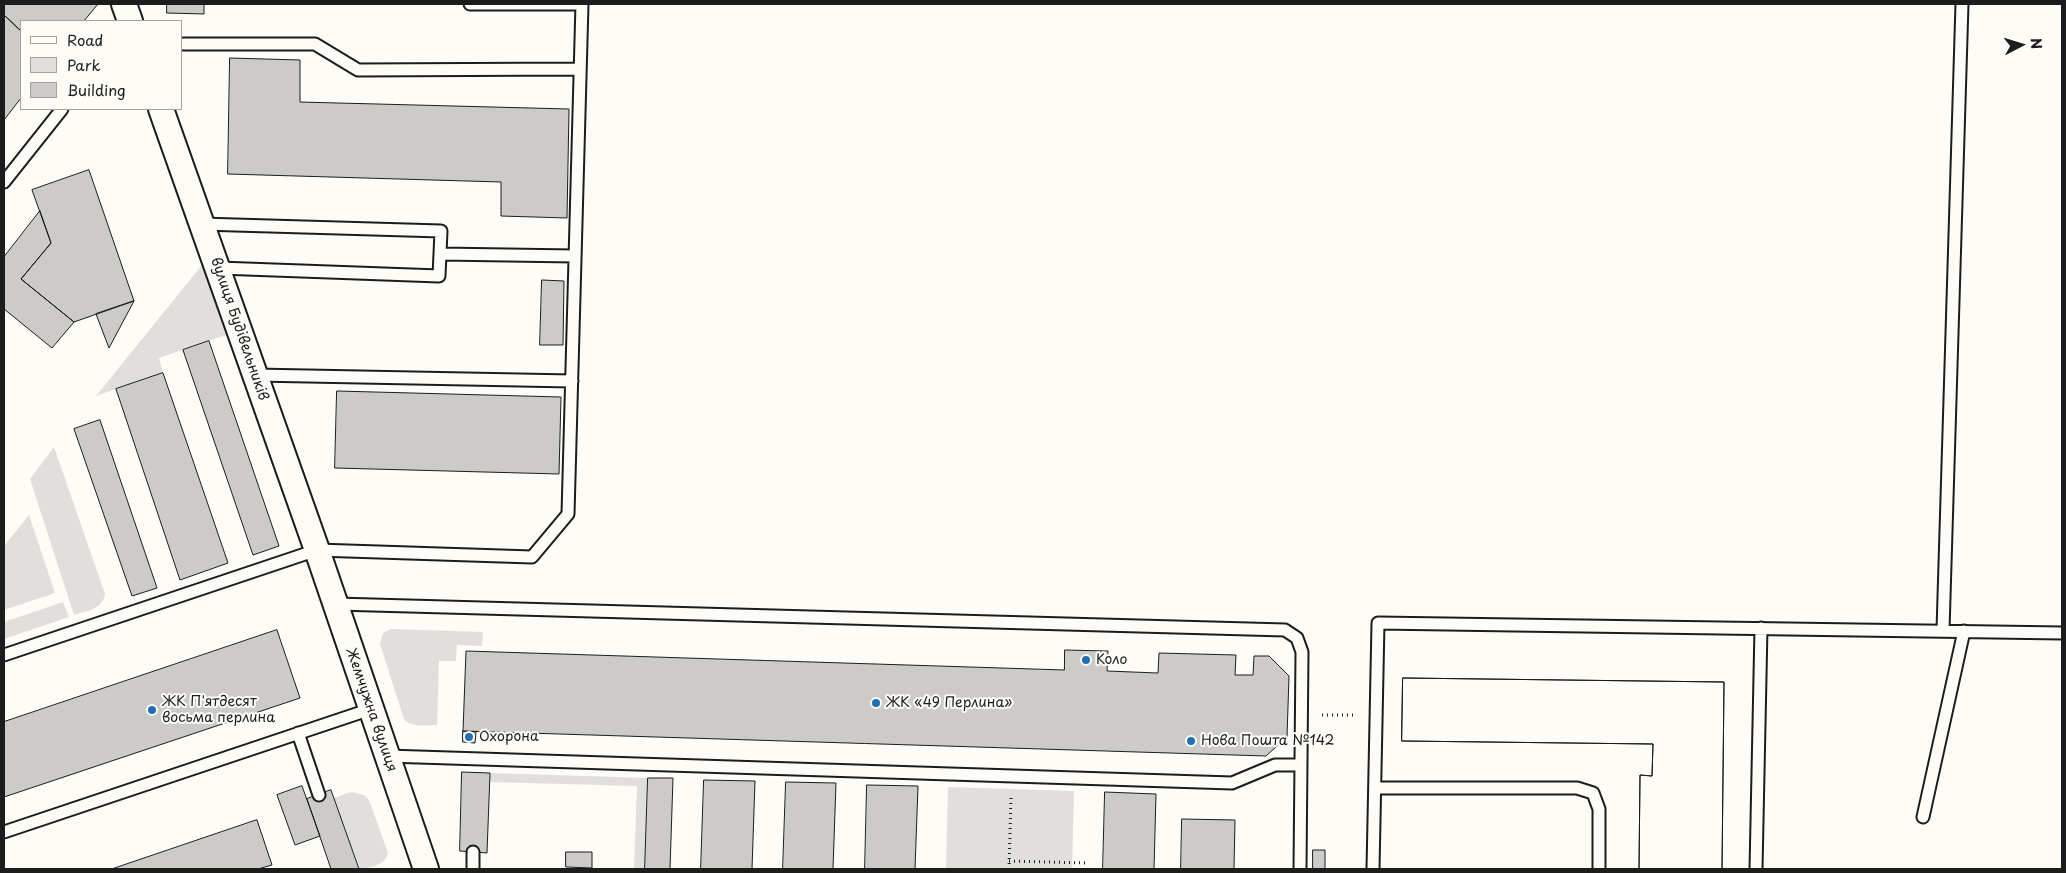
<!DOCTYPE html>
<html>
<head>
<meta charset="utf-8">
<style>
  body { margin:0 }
  #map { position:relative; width:2066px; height:873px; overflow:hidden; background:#fdfcf7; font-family:"Playpen Sans",sans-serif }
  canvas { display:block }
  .frame { position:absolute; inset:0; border:5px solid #1c1c1c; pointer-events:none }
  .legend { position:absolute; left:20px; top:20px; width:162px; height:90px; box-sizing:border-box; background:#fdfcf7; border:1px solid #a3a29f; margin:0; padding:6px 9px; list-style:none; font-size:15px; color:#1c1c1c }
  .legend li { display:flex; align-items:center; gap:10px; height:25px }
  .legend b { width:25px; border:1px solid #a3a29f }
  .north { position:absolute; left:1996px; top:20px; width:50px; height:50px; -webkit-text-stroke:4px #fdfcf7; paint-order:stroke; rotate:85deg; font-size:14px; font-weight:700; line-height:20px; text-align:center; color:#1c1c1c }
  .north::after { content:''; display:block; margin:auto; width:18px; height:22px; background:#1c1c1c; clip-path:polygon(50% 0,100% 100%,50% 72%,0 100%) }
</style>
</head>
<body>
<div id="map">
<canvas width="2066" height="873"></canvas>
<div class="frame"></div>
<ul class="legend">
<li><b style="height:6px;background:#fdfcf7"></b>Road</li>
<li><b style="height:14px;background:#e0dfdb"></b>Park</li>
<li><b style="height:14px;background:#cccbc8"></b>Building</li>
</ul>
<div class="north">N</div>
</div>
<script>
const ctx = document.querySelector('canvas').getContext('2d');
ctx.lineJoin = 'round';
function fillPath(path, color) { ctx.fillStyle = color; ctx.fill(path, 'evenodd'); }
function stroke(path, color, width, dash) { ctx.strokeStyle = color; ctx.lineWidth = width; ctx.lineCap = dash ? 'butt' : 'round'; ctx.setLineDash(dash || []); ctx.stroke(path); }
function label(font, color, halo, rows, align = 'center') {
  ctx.font = font + ' "Playpen Sans",sans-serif'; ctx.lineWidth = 4; ctx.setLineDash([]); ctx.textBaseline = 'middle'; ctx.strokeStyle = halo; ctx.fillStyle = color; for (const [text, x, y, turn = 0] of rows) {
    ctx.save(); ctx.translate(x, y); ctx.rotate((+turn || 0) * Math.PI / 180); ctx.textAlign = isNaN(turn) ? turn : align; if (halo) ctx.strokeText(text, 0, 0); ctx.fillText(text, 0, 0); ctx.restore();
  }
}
fillPath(new Path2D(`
  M 202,265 L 226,335 L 159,358 L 163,373 L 96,396 Z
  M 54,447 L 105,594 C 103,609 86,611 74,615 L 30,479 Z
  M 29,515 L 55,593 L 4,610 L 4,546 Z
  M 63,602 L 69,617 L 4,639 L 4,622 Z
  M 391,629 L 483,632 L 482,646 L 457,645 L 456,661 L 439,661 L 437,725 C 426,725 411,728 404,719 L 380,644 L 383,633 Z
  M 490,773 L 648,778 L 645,869 L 634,869 L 637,786 L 490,782 Z
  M 948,787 L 1074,791 L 1072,869 L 946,869 Z
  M 351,792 L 364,795 L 369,800 L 388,853 C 387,864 369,869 359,869 L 334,798 Z`), '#e0dfdb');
const building = new Path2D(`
  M 4,4 L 98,4 L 84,21 L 21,21 L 21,31 L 4,15 Z
  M 167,4 L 204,4 L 204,14 L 167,13 Z
  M 4,15 L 21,31 L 21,98 L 4,120 Z
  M 230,58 L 300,60 L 300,102 L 569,109 L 567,218 L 501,216 L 501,182 L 228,174 Z
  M 89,170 L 134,301 L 74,322 L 21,279 L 51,243 L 32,190 Z
  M 40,211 L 51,243 L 21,279 L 74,322 L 52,348 L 4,309 L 4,257 Z
  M 542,280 L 564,281 L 563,345 L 540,345 Z
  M 134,301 L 109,348 L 96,314 Z
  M 209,341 L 279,546 L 253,555 L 183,350 Z
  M 163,373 L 228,563 L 180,580 L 116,389 Z
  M 337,391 L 561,397 L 559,474 L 335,468 Z
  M 100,420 L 157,588 L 132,596 L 74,429 Z
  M 277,630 L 300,698 L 4,797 L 4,722 Z
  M 1065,650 L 1108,651 L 1107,671 L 1158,673 L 1159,653 L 1236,655 L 1235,675 L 1253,675 L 1254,656 L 1269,656 L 1289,676 L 1287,737 L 1266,756 L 463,731 L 466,651 L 1064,670 Z
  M 1403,678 L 1724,682 L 1722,869 L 1639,869 L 1640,775 L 1652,776 L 1653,744 L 1402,741 Z
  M 1403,678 L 1724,682 L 1722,869 L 1639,869 L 1640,775 L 1652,776 L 1653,744 L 1402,741 Z
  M 463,731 L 476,732 L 475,743 L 463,742 Z
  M 462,772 L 490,773 L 487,853 L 460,851 Z
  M 648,778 L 673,778 L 670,869 L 645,869 Z
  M 704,780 L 755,781 L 752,869 L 701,869 Z
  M 786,782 L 836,783 L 833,869 L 783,869 Z
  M 867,785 L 918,786 L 915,869 L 865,869 Z
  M 302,786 L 320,836 L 295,845 L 277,795 Z
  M 331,790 L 359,869 L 331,869 L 307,799 Z
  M 1105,792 L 1156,794 L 1154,869 L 1103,869 Z
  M 1182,819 L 1235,820 L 1234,869 L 1181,869 Z
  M 257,820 L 272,865 L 258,869 L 112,869 Z
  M 1313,850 L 1325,850 L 1325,869 L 1313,869 Z
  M 566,852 L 592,852 L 592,868 L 566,867 Z`);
fillPath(building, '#cccbc8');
stroke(building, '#1c1c1c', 1);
const lane = new Path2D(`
  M 470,4 L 582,4
  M 181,44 L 315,44 L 358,70 L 580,69
  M 4,182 L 62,109
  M 201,224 L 441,231 L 439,276 L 219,268
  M 440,254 L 575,256
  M 255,375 L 572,381
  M 336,604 L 1285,630 L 1297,638 L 1302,652 L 1300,869
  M 1943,630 L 1962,4
  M 4,655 L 317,550 L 532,557 L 568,514 L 582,4
  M 298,733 L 319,795
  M 387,756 L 1232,783 L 1275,765 L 1301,765
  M 1375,788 L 1577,788 L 1593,793 L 1599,809 L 1599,869
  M 1923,817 L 1964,631
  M 4,832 L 371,709
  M 473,869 L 473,852
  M 1373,869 L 1378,623 L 2062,633
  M 1756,869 L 1761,628`);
const street = new Path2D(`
  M 124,4 L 130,21
  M 161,109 L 317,550 L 426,869`);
stroke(lane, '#1c1c1c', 15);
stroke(street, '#1c1c1c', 28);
stroke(new Path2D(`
  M 1322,715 L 1356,715
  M 1009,861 L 1088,863
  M 1009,869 L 1011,797`), '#1c1c1c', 3, [1, 4]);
stroke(lane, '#fdfcf7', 11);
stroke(street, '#fdfcf7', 24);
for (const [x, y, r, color] of [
  [1086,660,5,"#1f6fb2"],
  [876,703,5,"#1f6fb2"],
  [152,710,5,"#1f6fb2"],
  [469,737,5,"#1f6fb2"],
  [1191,741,5,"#1f6fb2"]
]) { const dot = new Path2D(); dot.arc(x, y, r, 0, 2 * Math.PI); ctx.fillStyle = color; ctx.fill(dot); stroke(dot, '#fdfcf7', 2); }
label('14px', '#1c1c1c', '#fdfcf7', [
  ["вулиця Будівельників",239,329,71],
  ["Жемчужна вулиця",371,710,71]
]);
label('14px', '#1c1c1c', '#fdfcf7', [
  ["Коло",1096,660],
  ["ЖК П'ятдесят",162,702],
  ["восьма перлина",162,718],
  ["ЖК «49 Перлина»",886,703],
  ["Охорона",479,737],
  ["Нова Пошта №142",1201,741]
], 'left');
</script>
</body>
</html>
